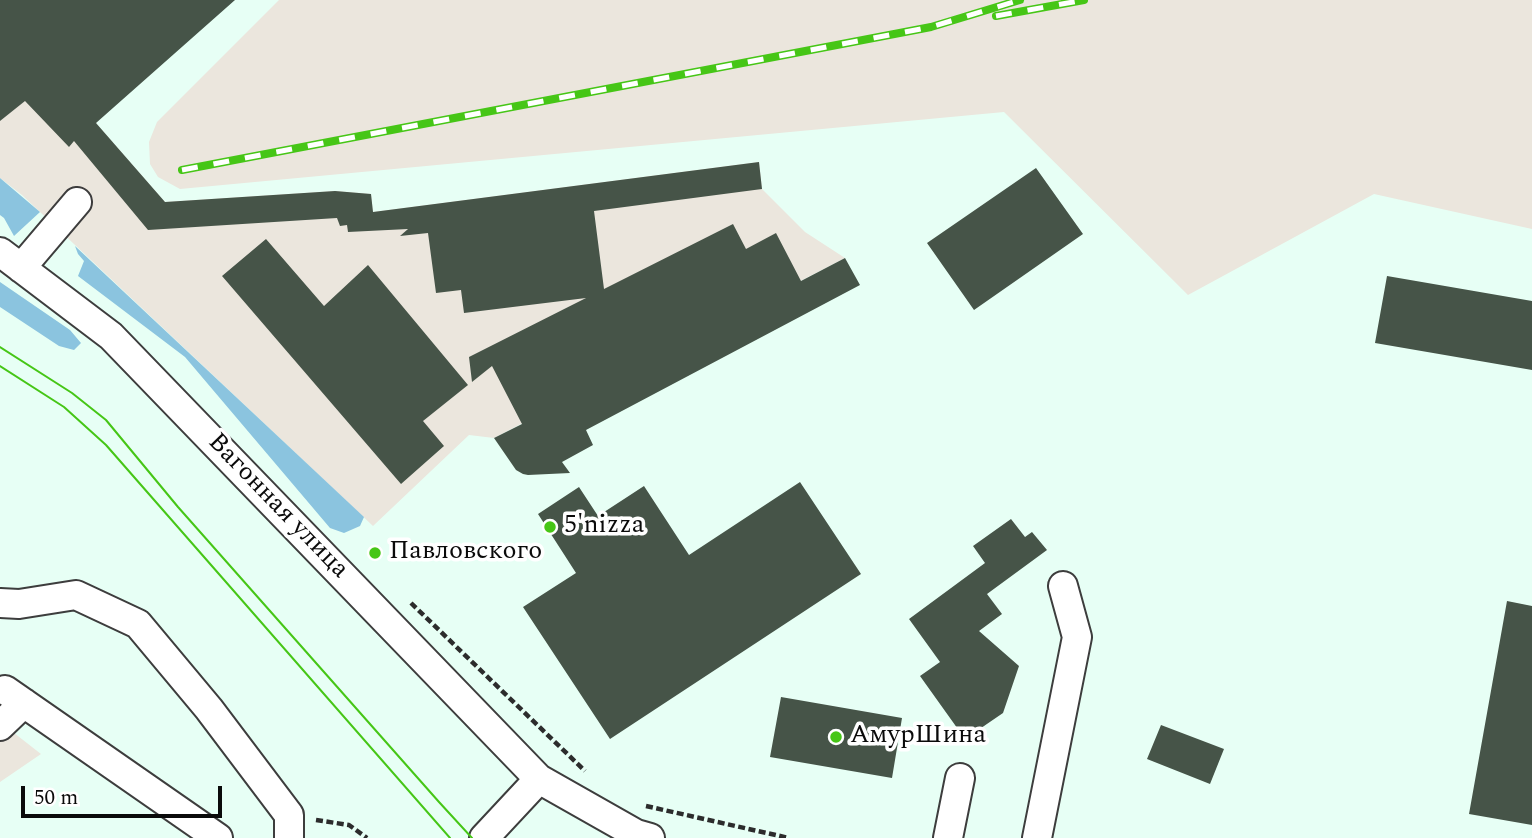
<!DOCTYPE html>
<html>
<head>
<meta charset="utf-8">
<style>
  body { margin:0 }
  #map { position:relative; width:1532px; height:838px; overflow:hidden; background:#e7fff5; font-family:Spectral,serif }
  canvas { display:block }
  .scale { position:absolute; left:21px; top:786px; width:201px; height:32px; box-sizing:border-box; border:4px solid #0a0a0a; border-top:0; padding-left:9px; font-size:21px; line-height:24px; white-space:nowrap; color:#0a0a0a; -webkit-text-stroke:5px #fff; paint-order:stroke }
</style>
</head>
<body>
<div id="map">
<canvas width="1532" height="838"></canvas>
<div class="scale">50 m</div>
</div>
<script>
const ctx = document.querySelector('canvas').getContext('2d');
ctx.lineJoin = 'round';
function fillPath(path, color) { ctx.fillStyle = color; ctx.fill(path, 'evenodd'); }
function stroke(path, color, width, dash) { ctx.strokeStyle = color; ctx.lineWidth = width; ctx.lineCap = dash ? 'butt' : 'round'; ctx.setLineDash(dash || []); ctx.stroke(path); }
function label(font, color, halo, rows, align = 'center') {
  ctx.font = font + ' Spectral,serif'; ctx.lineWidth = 7; ctx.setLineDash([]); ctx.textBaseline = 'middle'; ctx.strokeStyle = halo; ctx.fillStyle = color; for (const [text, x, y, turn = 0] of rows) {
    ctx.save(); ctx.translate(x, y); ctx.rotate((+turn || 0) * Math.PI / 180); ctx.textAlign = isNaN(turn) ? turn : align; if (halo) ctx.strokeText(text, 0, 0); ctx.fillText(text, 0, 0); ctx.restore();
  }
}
fillPath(new Path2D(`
  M 0,0 L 96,123 L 165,202 L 335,191 L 371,194 L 373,212 L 759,162 L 762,189 L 805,232 L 845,258 L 789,287 L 697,332 L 494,438 L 469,435 L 373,526 L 22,195 L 0,178 Z
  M 279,0 L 1532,0 L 1532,229 L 1374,194 L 1188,295 L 1004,112 L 180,189 L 158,177 L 150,164 L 149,142 L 157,122 Z
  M 0,722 L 41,754 L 0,782 Z`), '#ebe6dd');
fillPath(new Path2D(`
  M 0,178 L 40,212 L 14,236 L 4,218 L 0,215 Z
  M 75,246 L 364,517 L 360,526 L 344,533 L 330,528 L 185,357 L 78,276 L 84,261 L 78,254 Z
  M 0,282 L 70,330 L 81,343 L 74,350 L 59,346 L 0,307 Z`), '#8bc4df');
fillPath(new Path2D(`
  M 0,0 L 235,0 L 96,123 L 165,202 L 335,191 L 371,194 L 373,212 L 759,162 L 762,189 L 594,211 L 604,289 L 733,224 L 746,249 L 776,233 L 801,281 L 845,258 L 860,285 L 586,430 L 593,445 L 562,462 L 570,473 L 528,475 L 523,474 L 516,470 L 494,438 L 522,424 L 492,366 L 472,382 L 469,357 L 586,298 L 464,313 L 461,290 L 436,293 L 428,233 L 400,236 L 408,229 L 348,232 L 347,225 L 340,226 L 337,218 L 148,230 L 74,141 L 69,147 L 25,101 L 0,121 Z
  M 1036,168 L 1083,234 L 974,310 L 927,243 Z
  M 266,239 L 324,306 L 368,265 L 468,385 L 423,421 L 444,446 L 401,484 L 222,276 Z
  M 1387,276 L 1532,301 L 1532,370 L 1375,343 Z
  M 800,482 L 861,574 L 610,739 L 523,607 L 576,573 L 538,514 L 579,487 L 598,516 L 644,486 L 689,555 Z
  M 1011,519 L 1025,537 L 1032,532 L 1047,550 L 987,594 L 1002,614 L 979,631 L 1019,666 L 1003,713 L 965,739 L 920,676 L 940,662 L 909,619 L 985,563 L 973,546 Z
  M 1507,601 L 1532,606 L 1532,825 L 1469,814 Z
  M 781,697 L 902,718 L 892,778 L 770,757 Z
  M 1161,725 L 1224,749 L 1210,784 L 1147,759 Z`), '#465448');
const minor = new Path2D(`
  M 0,252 L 111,336 L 539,779 L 636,834 L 650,838
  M 21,268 L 77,202
  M 0,603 L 19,604 L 76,595 L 138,624 L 209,709 L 289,815 L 289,838
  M 5,690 L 218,838
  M 0,726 L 24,703
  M 484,838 L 539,779
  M 948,838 L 960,778
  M 1037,838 L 1077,637 L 1063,586`);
stroke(minor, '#3d3d3d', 32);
stroke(new Path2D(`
  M 411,603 L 585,771
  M 646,806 L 789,838
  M 316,820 L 349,825 L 367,838`), '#2c2c2c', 4.5, [7, 3.5]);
stroke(minor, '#fff', 28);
stroke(new Path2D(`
  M 0,347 L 72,393 L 106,420 L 178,507 L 439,802 L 472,838
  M 0,366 L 64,407 L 106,445 L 450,838`), '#46c616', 2);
const rail = new Path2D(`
  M 996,16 L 1084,0
  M 182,170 L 931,27 L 1020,0`);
stroke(rail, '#46c616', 8);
stroke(rail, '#fff', 5, [16]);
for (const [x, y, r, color] of [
  [550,527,7,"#46c616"],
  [375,553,7,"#46c616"],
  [836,737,7,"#46c616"]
]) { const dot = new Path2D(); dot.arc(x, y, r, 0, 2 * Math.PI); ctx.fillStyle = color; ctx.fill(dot); stroke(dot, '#fff', 2.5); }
label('26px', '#0a0a0a', '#fff', [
  ["Вагонная улица",277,507,46]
]);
label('26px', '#0a0a0a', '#fff', [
  ["5'nizza",564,527],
  ["Павловского",389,553],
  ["АмурШина",850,737]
], 'left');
</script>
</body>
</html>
